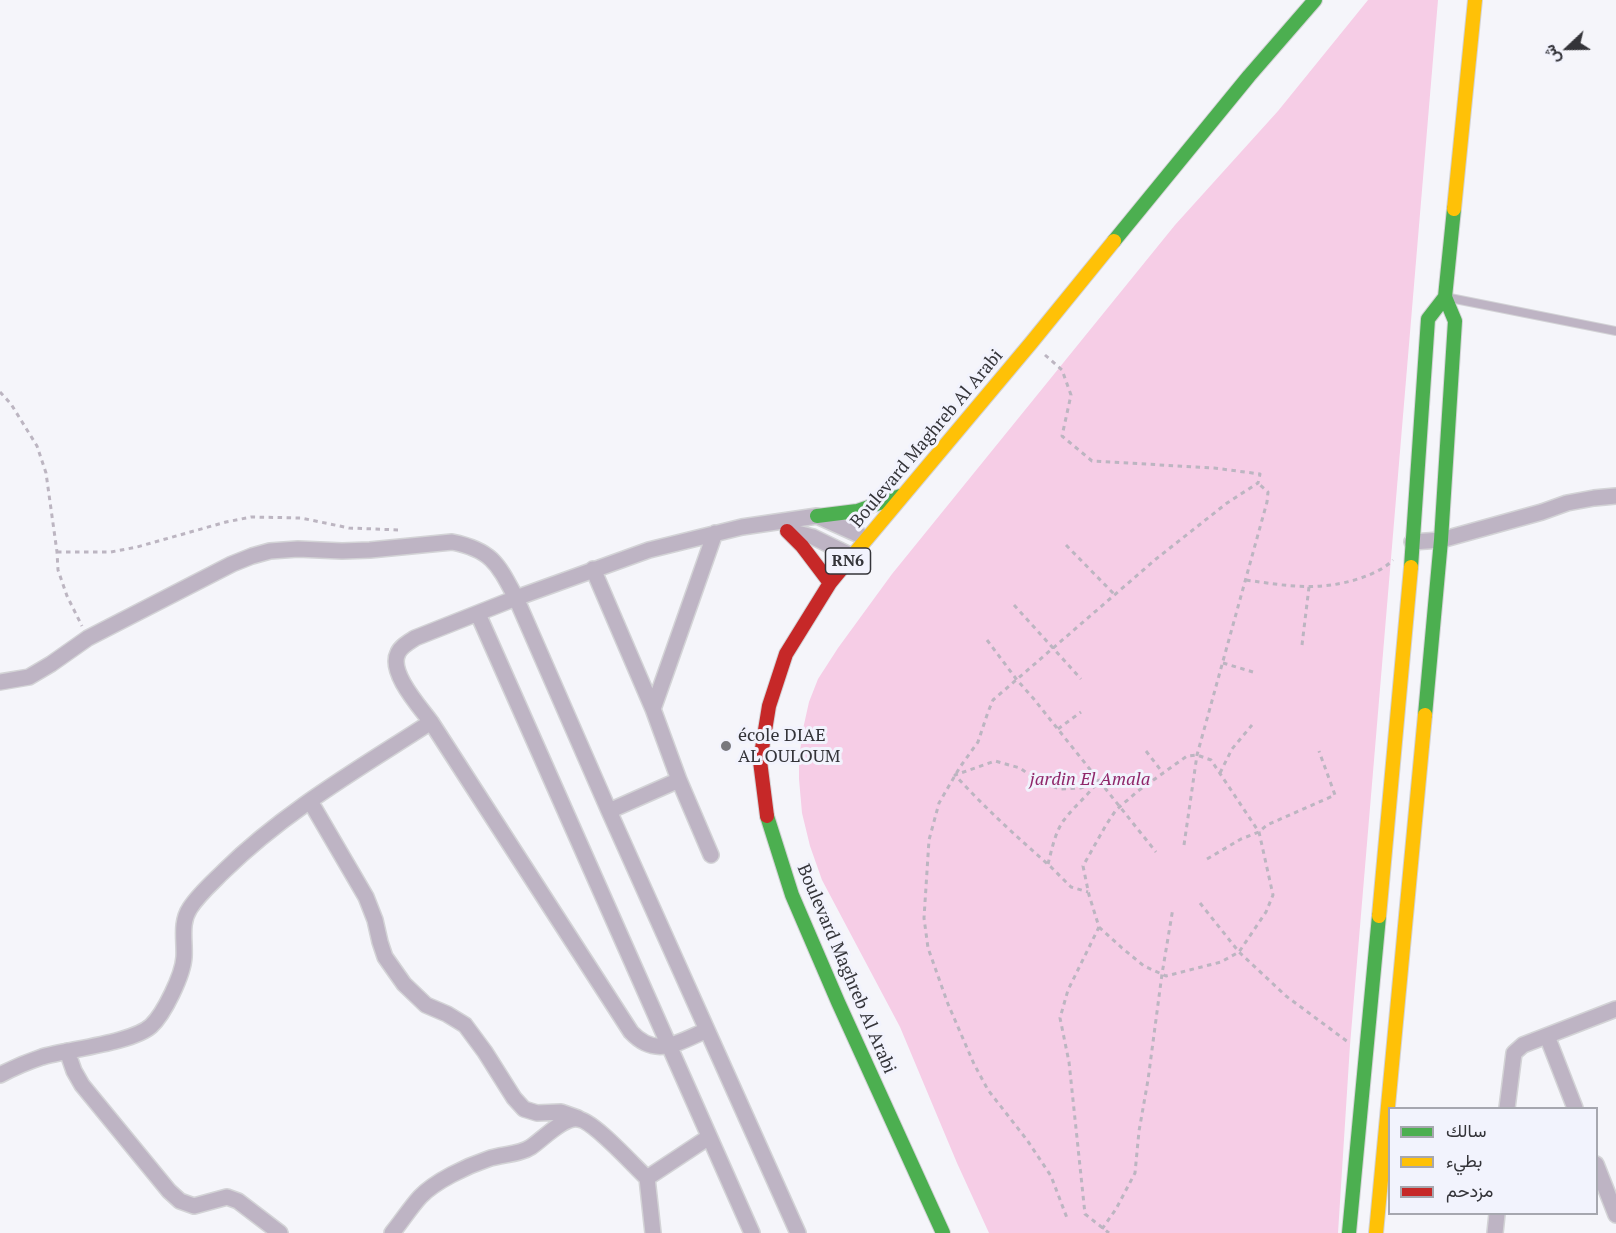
<!DOCTYPE html>
<html>
<head>
<meta charset="utf-8">
<style>
  body { margin:0 }
  #map { position:relative; width:1616px; height:1233px; overflow:hidden; background:#f5f5fa; font-family:"PT Serif",Vazirmatn,serif }
  canvas { display:block }
  .legend { position:absolute; left:1388px; top:1107px; width:210px; height:108px; box-sizing:border-box; background:#f2f3fd; border:2px solid #a6a7af; margin:0; padding:8px 10px; list-style:none; font-size:18px; color:#343439 }
  .legend li { display:flex; align-items:center; gap:12px; height:30px }
  .legend b { width:30px; border:2px solid #a6a7af }
  .north { position:absolute; left:1538px; top:18px; width:60px; height:60px; -webkit-text-stroke:4px #f2f3fd; paint-order:stroke; rotate:248deg; font-size:16px; font-weight:700; line-height:24px; text-align:center; color:#343439 }
  .north::after { content:''; display:block; margin:auto; width:21px; height:27px; background:#343439; clip-path:polygon(50% 0,100% 100%,50% 72%,0 100%) }
</style>
</head>
<body>
<div id="map">
<canvas width="1616" height="1233"></canvas>
<ul class="legend">
<li><b style="height:8px;background:#4caf50"></b>سالك</li>
<li><b style="height:8px;background:#ffc107"></b>بطيء</li>
<li><b style="height:8px;background:#c62828"></b>مزدحم</li>
</ul>
<div class="north">ش</div>
</div>
<script>
const ctx = document.querySelector('canvas').getContext('2d');
ctx.lineJoin = 'round';
function fillPath(path, color) { ctx.fillStyle = color; ctx.fill(path, 'evenodd'); }
function stroke(path, color, width, dash) { ctx.strokeStyle = color; ctx.lineWidth = width; ctx.lineCap = dash ? 'butt' : 'round'; ctx.setLineDash(dash || []); ctx.stroke(path); }
function label(font, color, halo, rows, align = 'center') {
  ctx.font = font + ' "PT Serif",serif'; ctx.lineWidth = 6; ctx.setLineDash([]); ctx.textBaseline = 'middle'; ctx.strokeStyle = halo; ctx.fillStyle = color; for (const [text, x, y, turn = 0] of rows) {
    ctx.save(); ctx.translate(x, y); ctx.rotate((+turn || 0) * Math.PI / 180); ctx.textAlign = isNaN(turn) ? turn : align; if (halo) ctx.strokeText(text, 0, 0); ctx.fillText(text, 0, 0); ctx.restore();
  }
}
fillPath(new Path2D(`
  M 1368,0 L 1438,0 L 1350,1045 L 1338,1233 L 989,1233 L 957,1163 L 900,1027 L 822,880 L 810,846 L 802,813 L 799,779 L 799,759 L 803,729 L 809,702 L 818,679 L 838,648 L 892,574 L 1175,225 L 1278,111 Z`), '#f6cde6');
const lane = new Path2D(`
  M 1450,298 L 1616,331`);
const street = new Path2D(`
  M 789,531 L 813,537 L 852,556
  M 1412,542 L 1441,540 L 1542,512 L 1567,503 L 1594,498 L 1616,496
  M 593,569 L 653,709 L 679,780 L 711,855
  M 478,614 L 752,1233
  M 0,682 L 29,677 L 51,664 L 88,638 L 232,564 L 252,556 L 270,551 L 298,549 L 342,551 L 370,550 L 452,542 C 492,550 498,564 516,598 L 609,811 L 798,1233
  M 653,709 L 715,533
  M 310,801 L 366,897 L 375,920 L 380,942 L 385,957 L 404,984 L 426,1005 L 447,1014 L 465,1025 L 485,1052 L 514,1098 L 524,1109 L 537,1113 L 561,1112 L 578,1118
  M 609,811 L 679,780
  M 707,1030 C 679,1042 656,1059 631,1032 L 431,722 C 420,707 388,672 398,653 C 401,646 409,642 415,638 L 516,598 L 649,550 L 742,527 L 817,516 L 866,538
  M 1547,1036 L 1575,1108
  M 67,1051 L 74,1071 L 82,1085 L 169,1191 L 180,1201 L 194,1206 L 227,1197 L 238,1201 L 280,1233
  M 0,1075 C 13,1068 27,1062 42,1057 C 69,1049 132,1043 151,1026 C 164,1014 183,975 184,957 C 185,940 180,923 190,908 C 199,894 212,883 224,871 C 285,811 360,768 431,722
  M 1507,1108 L 1514,1053 L 1523,1045 L 1616,1009
  M 1596,1164 L 1616,1215
  M 392,1233 C 402,1221 410,1208 420,1197 C 435,1181 467,1166 488,1159 C 502,1154 519,1155 531,1147 C 543,1139 563,1117 578,1119 C 593,1120 634,1166 647,1178
  M 653,1233 L 647,1178 L 709,1137
  M 1495,1233 L 1497,1214`);
const fast = new Path2D(`
  M 1114,241 L 1249,76 L 1315,0
  M 817,516 L 857,511 L 900,496
  M 1411,567 L 1428,319 L 1445,297
  M 1425,715 L 1441,540 L 1455,321 L 1445,297 L 1454,209
  M 767,816 L 792,895 L 838,1002 L 943,1233
  M 1349,1233 L 1379,916`);
const slow = new Path2D(`
  M 1454,209 L 1475,0
  M 849,560 L 1031,343 L 1114,241
  M 1379,916 L 1411,567
  M 1376,1233 L 1425,715`);
const jam = new Path2D(`
  M 787,531 L 802,546 L 830,583
  M 767,816 L 760,761 L 769,706 L 786,654 L 830,583 L 849,560`);
stroke(lane, '#d3d3d6', 10);
stroke(street, '#d3d3d6', 18);
stroke(fast, '#d3d3d6', 16);
stroke(slow, '#d3d3d6', 16);
stroke(jam, '#d3d3d6', 16);
stroke(new Path2D(`
  M 1045,355 L 1062,370 L 1071,395 L 1062,436 L 1092,461 L 1214,468 L 1260,474 L 1258,483 L 1227,503 L 1156,559 L 993,700 L 988,712 L 978,742 L 960,767 L 939,803 L 929,840 L 924,918 L 928,948 L 948,1004 L 974,1064 L 988,1090 L 1027,1140 L 1051,1176 L 1067,1218
  M 0,392 L 11,404 L 37,446 L 46,473 L 57,552 L 58,570 L 67,596 L 82,626
  M 1066,545 L 1114,594
  M 57,552 L 111,552 L 137,547 L 226,522 L 251,517 L 301,518 L 349,528 L 400,530
  M 1246,580 C 1289,586 1318,592 1361,578 C 1372,574 1384,569 1393,560
  M 1014,605 L 1081,679
  M 987,640 L 1017,680 L 1033,698 L 1156,852
  M 1302,645 L 1309,587
  M 1223,663 L 1253,672
  M 1058,729 L 1081,712
  M 1146,751 L 1163,773
  M 1220,773 L 1232,749 L 1252,725
  M 1184,845 L 1197,755 L 1267,502 L 1268,492 L 1259,484
  M 1207,859 L 1241,839 L 1259,832 L 1267,825 L 1335,795 L 1319,751
  M 1048,864 C 1052,849 1055,832 1064,820 C 1075,805 1089,795 1099,780 L 1081,788 L 1060,789 L 1038,781 L 1020,768 L 995,761 L 955,775 C 985,808 1018,838 1051,867 L 1071,887 L 1088,892
  M 1200,903 L 1239,952 L 1286,996 L 1348,1042
  M 1099,927 L 1122,948 L 1144,966 L 1166,976 L 1221,962 L 1239,952 L 1266,912 L 1273,895 L 1259,832 L 1211,760 L 1197,755 L 1187,756 L 1138,791 L 1116,810 L 1106,825 L 1083,866 L 1089,895 L 1099,927 L 1068,990 L 1060,1018 L 1069,1062 L 1085,1214 L 1109,1233
  M 1102,1229 L 1116,1209 L 1135,1173 L 1139,1131 L 1148,1080 L 1162,974 L 1173,908`), '#bcb5c1', 3, [4.5, 4.5]);
stroke(lane, '#beb4c4', 8);
stroke(street, '#beb4c4', 15);
stroke(fast, '#4caf50', 14);
stroke(slow, '#ffc107', 14);
stroke(jam, '#c62828', 14);
for (const [x, y, r, color] of [
  [726,746,6,"#78787d"]
]) { const dot = new Path2D(); dot.arc(x, y, r, 0, 2 * Math.PI); ctx.fillStyle = color; ctx.fill(dot); stroke(dot, '#f2f3fd', 2); }
for (const [x, y, w] of [
  [848,561,45]
]) { const box = new Path2D(); box.roundRect(x - w / 2, y - 13, w, 26, 4.5); ctx.fillStyle = '#f2f3fd'; ctx.fill(box); stroke(box, '#343439', 1.5); }
label('bold 16px', '#343439', null, [
  ["RN6",848,561]
]);
label('18px', '#343439', '#f2f3fd', [
  ["Boulevard Maghreb Al Arabi",927,439,-50],
  ["Boulevard Maghreb Al Arabi",846,969,67]
]);
label('18px', '#343439', '#f2f3fd', [
  ["école DIAE",738,736],
  ["AL OULOUM",738,757]
], 'left');
label('italic 18px', '#8f266a', '#f2f3fd', [
  ["jardin El Amala",1090,780]
]);
</script>
</body>
</html>
